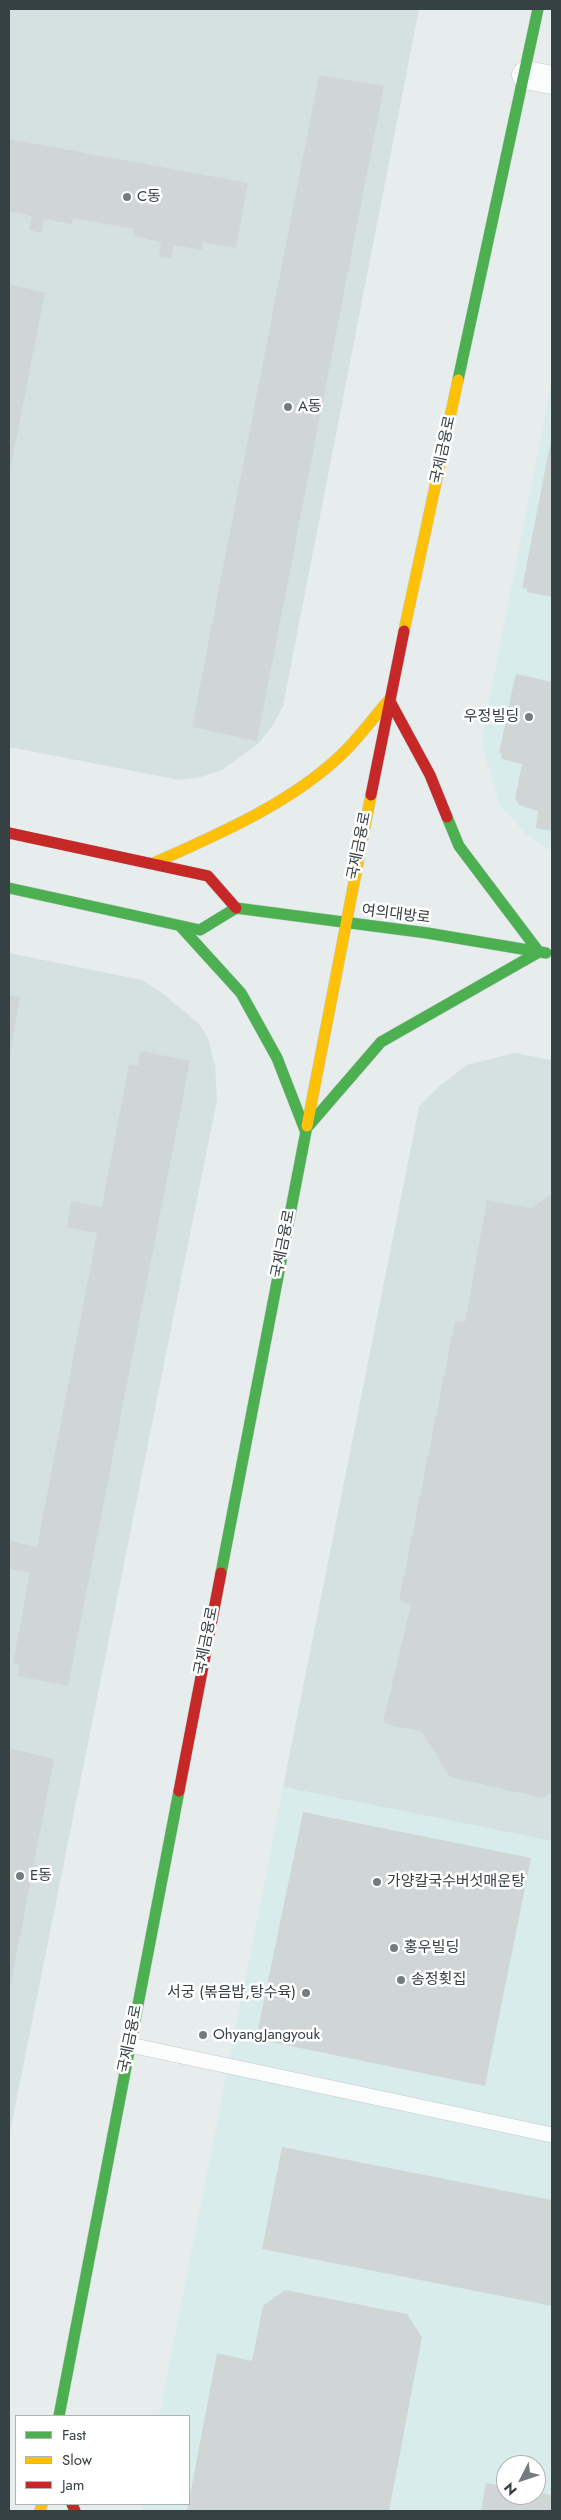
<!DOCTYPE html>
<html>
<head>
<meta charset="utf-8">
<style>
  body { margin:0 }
  #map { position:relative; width:561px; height:2520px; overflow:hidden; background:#e7eded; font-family:Jost,sans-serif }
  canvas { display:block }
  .frame { position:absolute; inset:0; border:10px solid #354142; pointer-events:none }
  .legend { position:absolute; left:15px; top:2415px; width:175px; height:90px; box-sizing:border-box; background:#fff; border:1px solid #aeb3b3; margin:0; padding:6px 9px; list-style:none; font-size:15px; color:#354142 }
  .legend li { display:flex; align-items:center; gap:10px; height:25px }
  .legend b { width:25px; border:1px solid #aeb3b3 }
  .north { position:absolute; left:496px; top:2455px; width:50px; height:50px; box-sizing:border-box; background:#fff; border:1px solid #aeb3b3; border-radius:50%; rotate:229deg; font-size:14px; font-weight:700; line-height:20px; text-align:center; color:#354142 }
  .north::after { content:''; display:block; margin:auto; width:18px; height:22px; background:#737d7e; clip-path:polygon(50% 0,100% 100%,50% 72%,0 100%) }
</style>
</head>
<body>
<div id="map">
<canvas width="561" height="2520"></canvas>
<div class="frame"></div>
<ul class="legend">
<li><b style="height:6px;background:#4caf50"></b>Fast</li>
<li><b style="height:6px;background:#ffc107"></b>Slow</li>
<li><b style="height:6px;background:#c62828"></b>Jam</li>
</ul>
<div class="north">N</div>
</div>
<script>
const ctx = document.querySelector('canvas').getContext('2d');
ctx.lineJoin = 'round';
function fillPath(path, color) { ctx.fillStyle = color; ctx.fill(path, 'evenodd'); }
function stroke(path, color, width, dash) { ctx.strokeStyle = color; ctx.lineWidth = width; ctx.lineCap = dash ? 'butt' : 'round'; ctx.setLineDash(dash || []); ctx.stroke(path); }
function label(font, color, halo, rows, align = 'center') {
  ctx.font = font + ' Jost,"Noto Sans KR",sans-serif'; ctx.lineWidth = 5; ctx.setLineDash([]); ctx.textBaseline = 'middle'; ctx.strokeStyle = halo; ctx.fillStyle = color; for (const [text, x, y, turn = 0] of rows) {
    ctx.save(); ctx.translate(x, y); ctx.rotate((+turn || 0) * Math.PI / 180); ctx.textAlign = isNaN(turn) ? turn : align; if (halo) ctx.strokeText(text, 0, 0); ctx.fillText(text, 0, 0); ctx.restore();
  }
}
fillPath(new Path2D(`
  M 9,9 L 419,9 L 283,706 L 273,725 L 258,744 L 222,770 L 201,777 L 180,780 L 9,747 Z
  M 9,953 L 142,980 L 161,992 L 199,1024 L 208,1038 L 215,1065 L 217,1100 L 9,2137 Z
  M 514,1053 L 552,1060 L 552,1841 L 283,1787 L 419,1107 L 437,1088 L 467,1065 Z`), '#d5e0e1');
fillPath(new Path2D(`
  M 552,379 L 552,850 L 547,849 L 524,832 L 499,804 L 481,742 Z
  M 283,1787 L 552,1841 L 552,2511 L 143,2511 L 143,2504 L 189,2504 L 189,2416 L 159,2416 ZM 506,2465 L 536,2465 L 536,2495 L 506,2495 Z`), '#d8ecec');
fillPath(new Path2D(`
  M 319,75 L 384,86 L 257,741 L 192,727 Z
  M 9,139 L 248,183 L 236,248 L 203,242 L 202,250 L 174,245 L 171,259 L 159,257 L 161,242 L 133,236 L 134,229 L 73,218 L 72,224 L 44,219 L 41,233 L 29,230 L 32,216 L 9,211 Z
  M 9,285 L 45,292 L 10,471 L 9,471 Z
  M 551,440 L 552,440 L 552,597 L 527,592 L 527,589 L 522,588 Z
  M 517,674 L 552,682 L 552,831 L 536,828 L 538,811 L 519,805 L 515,798 L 522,764 L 506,760 L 501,758 L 502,753 L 499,753 L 515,677 Z
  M 9,995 L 20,997 L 10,1055 L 9,1055 Z
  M 141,1051 L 190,1061 L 68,1686 L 18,1676 L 20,1665 L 13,1663 L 30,1572 L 9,1569 L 9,1541 L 37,1547 L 97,1233 L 67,1227 L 71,1201 L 102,1207 L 129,1064 L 138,1066 Z
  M 552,1194 L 552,1792 L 543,1798 L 450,1777 L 422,1732 L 383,1723 L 411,1604 L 399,1601 L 455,1321 L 465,1322 L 487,1200 L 531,1208 Z
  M 9,1748 L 54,1759 L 10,1988 L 9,1988 Z
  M 303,1812 L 531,1858 L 485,2086 L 256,2039 Z
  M 282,2147 L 552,2200 L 552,2306 L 262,2249 Z
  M 285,2290 L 407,2314 L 422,2337 L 389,2511 L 187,2511 L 217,2353 L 252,2361 L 263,2306 Z
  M 486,2483 L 506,2486 L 506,2495 L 536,2495 L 536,2492 L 552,2495 L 552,2511 L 481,2511 Z`), '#d0d6d6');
const lane = new Path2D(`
  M 130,2045 L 552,2135`);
const street = new Path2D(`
  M 526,75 L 552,80`);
const fast = new Path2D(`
  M 458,380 L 538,9
  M 9,888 L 200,930 L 236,908 L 427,933 L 546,953
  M 181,927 L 241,993 L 277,1058 L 305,1130 L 381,1042 L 539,952 L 459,846 L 447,817
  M 221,1573 L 307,1126
  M 59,2416 L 179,1791`);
const slow = new Path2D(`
  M 404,631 L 458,380
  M 154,863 C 217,835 291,803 341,755 C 359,738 373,718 389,700 L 391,703
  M 307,1126 L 371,795
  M 40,2511 L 42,2504`);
const jam = new Path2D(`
  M 391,703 L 430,775 L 447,817
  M 371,795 L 404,631
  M 9,833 L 208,876 L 236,908
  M 179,1791 L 221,1573
  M 72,2504 L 75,2511`);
stroke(lane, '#c5cbcb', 16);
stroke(street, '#c5cbcb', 29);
stroke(fast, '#c0cccd', 12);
stroke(slow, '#c0cccd', 12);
stroke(jam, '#c0cccd', 12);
stroke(lane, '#fbfcfc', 15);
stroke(street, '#fbfcfc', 28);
stroke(fast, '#4caf50', 11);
stroke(slow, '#ffc107', 11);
stroke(jam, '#c62828', 11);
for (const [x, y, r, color] of [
  [127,197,5,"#737d7e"],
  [288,407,5,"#737d7e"],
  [529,717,5,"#737d7e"],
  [20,1876,5,"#737d7e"],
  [377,1882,5,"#737d7e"],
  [394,1948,5,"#737d7e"],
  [401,1980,5,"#737d7e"],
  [306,1993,5,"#737d7e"],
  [203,2035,5,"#737d7e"]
]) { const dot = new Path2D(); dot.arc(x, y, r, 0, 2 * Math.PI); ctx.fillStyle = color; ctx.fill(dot); stroke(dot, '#fff', 2); }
label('15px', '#354142', '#fff', [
  ["C동",137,197],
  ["A동",298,407],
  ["우정빌딩",519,717,"right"],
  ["E동",30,1876],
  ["가양칼국수버섯매운탕",387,1882],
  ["홍우빌딩",404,1948],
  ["송정횟집",411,1980],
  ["서궁 (볶음밥,탕수육)",296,1993,"right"],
  ["OhyangJangyouk",213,2035]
], 'left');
label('15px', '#354142', '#fff', [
  ["국제금융로",444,450,-78],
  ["국제금융로",360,846,-79],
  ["여의대방로",396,915,7],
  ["국제금융로",284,1244,-79],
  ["국제금융로",207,1641,-79],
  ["국제금융로",131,2039,-79]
]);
</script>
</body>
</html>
